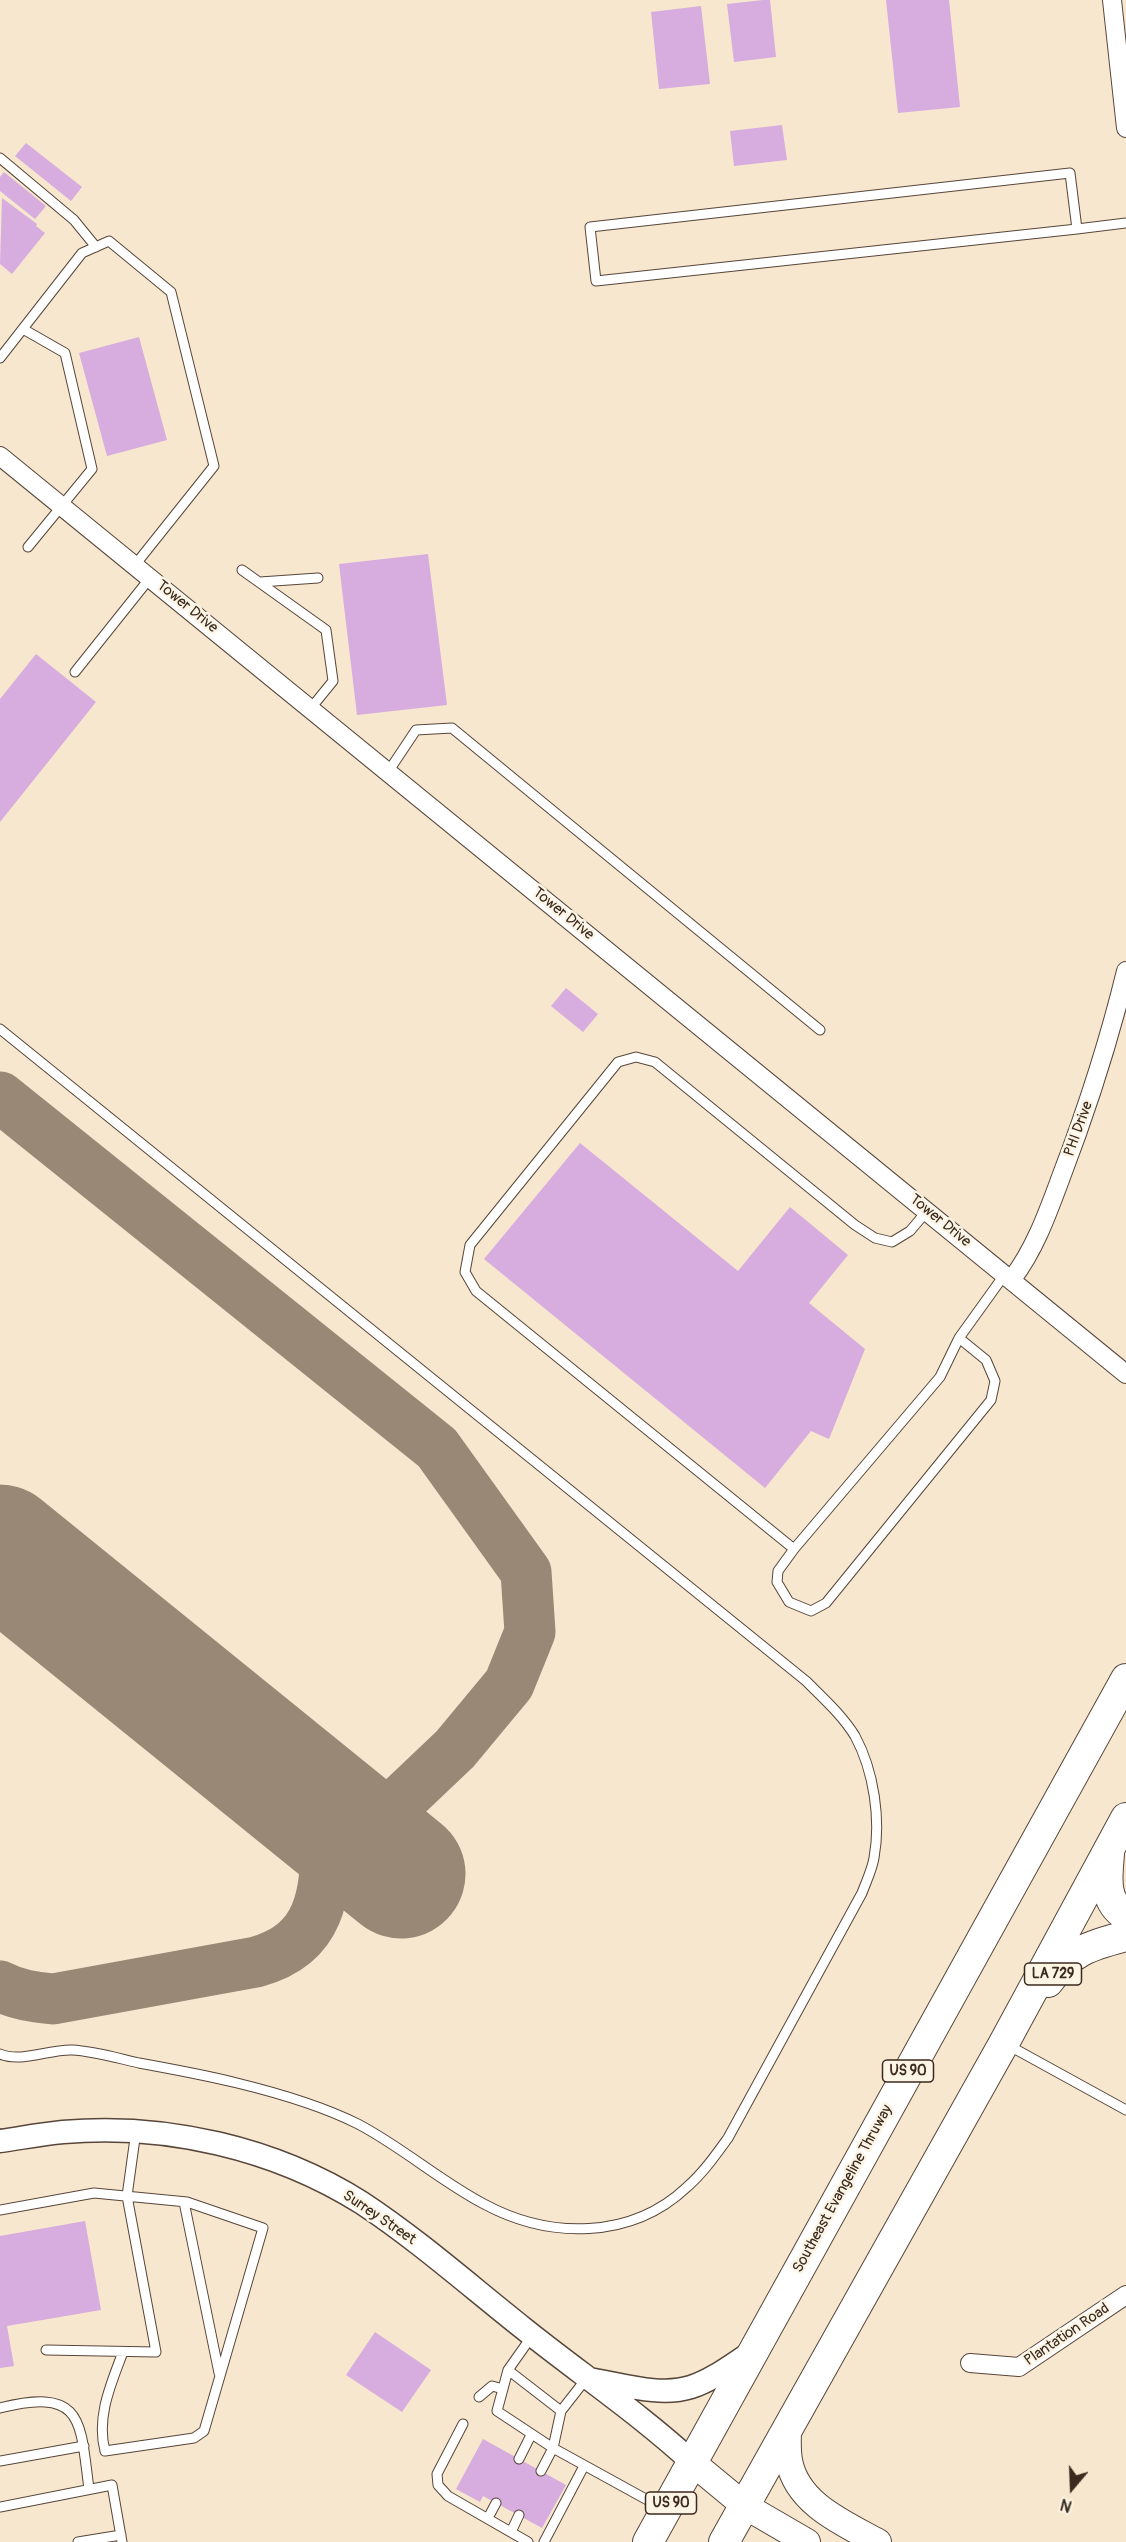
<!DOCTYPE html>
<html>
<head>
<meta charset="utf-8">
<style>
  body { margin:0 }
  #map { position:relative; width:1126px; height:2542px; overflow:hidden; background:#f7e7cf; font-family:Pangolin,sans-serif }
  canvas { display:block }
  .north { position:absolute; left:1042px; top:2458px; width:60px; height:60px; -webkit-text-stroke:4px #fcf5e5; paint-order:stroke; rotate:199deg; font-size:16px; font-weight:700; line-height:24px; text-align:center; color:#3b2a1e }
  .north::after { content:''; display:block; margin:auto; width:21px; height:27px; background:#3b2a1e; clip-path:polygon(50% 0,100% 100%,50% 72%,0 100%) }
</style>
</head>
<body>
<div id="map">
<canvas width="1126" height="2542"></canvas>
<div class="north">N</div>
</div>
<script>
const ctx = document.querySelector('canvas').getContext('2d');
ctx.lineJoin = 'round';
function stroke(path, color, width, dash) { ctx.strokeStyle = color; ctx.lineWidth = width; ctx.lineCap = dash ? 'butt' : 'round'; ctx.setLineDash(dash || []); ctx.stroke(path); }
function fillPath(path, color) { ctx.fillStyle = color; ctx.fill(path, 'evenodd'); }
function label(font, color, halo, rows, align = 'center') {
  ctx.font = font + ' Pangolin,sans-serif'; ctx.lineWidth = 5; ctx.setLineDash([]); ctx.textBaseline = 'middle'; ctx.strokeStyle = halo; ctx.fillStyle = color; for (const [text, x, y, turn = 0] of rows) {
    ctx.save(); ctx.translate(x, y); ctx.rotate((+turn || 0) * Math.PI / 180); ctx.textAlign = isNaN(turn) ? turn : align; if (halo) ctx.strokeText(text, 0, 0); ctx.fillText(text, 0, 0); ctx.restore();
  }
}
stroke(new Path2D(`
  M 0,1097 L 437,1448 L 526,1572 L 530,1632 L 509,1684 L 455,1749 L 395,1806 L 328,1815 C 324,1879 332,1941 256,1962 L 53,1999 C 34,1997 17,1995 0,1986`), '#998876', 51);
stroke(new Path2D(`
  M 0,1549 L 401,1874`), '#998876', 129);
fillPath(new Path2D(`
  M 763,0 L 770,0 L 776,57 L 734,62 L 727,4 Z
  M 886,0 L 949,0 L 960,107 L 898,113 Z
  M 701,6 L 710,84 L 659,89 L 651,12 Z
  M 782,125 L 787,160 L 734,166 L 730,131 Z
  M 26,143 L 82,187 L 71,201 L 15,156 Z
  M 4,172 L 46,206 L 35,219 L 0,191 L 0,177 Z
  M 2,198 L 37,224 L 36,226 L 45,233 L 12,274 L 0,264 Z
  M 139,337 L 167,440 L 107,456 L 79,353 Z
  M 428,554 L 447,705 L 357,715 L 339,564 Z
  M 36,654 L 96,702 L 0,822 L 0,699 Z
  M 566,988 L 598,1014 L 583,1032 L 551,1006 Z
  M 580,1143 L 738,1271 L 790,1207 L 848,1255 L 809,1303 L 865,1349 L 829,1439 L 811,1431 L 765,1488 L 484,1259 Z
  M 85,2221 L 101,2310 L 7,2326 L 14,2366 L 0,2368 L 0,2236 Z
  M 375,2332 L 431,2370 L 402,2412 L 346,2375 Z
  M 483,2439 L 566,2485 L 542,2528 L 483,2496 L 480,2502 L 456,2489 Z`), '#d7acde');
const service = new Path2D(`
  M 0,158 L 74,220 L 96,247
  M 1077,229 L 1070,173 L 590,227 L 596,281 L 1077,229 L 1126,223
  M 23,329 L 65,353 L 92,469 L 28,547
  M 0,358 L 82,253 L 109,241 L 171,292 L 214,466 L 135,565
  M 242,570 L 326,630 L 333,681 L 311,708
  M 260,582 L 318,578
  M 75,672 L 150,578
  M 388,772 L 416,730 L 452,728 L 820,1030
  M 0,1029 L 806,1681 C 823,1698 842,1715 855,1736 C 874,1771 881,1820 874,1858 C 872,1870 866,1882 862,1893 L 728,2138 C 715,2156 703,2173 687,2187 C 631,2240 549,2239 484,2204 C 440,2181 402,2147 358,2124 C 324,2107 274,2092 237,2083 C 205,2075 172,2069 139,2063 C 117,2058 94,2051 72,2050 C 50,2049 21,2063 0,2054
  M 959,1338 L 986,1360 L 995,1381 L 991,1400 L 826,1603 L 811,1611 L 789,1602 L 777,1582 L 778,1571 L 794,1549 L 940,1377 L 959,1338 L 1005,1274
  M 794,1549 L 476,1291 L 465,1272 L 470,1245 L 618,1062 L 636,1057 L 655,1062 L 855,1225 L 875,1238 L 892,1242 L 910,1231 L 927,1211
  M 1006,2044 L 1126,2110
  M 184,2202 L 219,2373
  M 0,2210 L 94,2193 L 187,2202 L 263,2228 L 204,2431 L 194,2438 L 105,2451 C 96,2417 111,2384 123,2352
  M 532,2336 L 508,2370 L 497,2411 L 553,2448 L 662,2508
  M 46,2350 L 156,2352 L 127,2196 L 136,2131
  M 508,2370 L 561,2411
  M 479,2397 L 492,2386 L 503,2389
  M 0,2408 C 84,2387 80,2421 89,2489
  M 463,2424 L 437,2474 L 438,2485 L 448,2496 L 528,2542
  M 519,2459 L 531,2435
  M 0,2461 L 84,2446
  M 541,2471 L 553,2448 L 561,2411 L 586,2379
  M 0,2507 L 112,2485 L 122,2542
  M 488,2518 L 496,2503
  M 511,2532 L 519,2515
  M 78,2542 L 121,2535
  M 544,2542 L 584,2466`);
const minor = new Path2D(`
  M 1112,0 L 1126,128
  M 0,456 L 1126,1374
  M 1012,1279 C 1035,1249 1048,1212 1061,1177 C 1087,1109 1109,1041 1126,971
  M 970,2363 L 1019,2367 L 1126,2295`);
const tertiary = new Path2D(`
  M 0,2141 C 21,2138 42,2134 63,2132 C 165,2123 275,2148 362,2203 C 418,2240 470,2286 523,2328 C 579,2373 640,2414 693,2463
  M 589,2379 C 621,2384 660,2397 691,2387 C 713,2380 733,2364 752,2352`);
const secondary = new Path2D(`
  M 788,2427 C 788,2438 787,2449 789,2460 C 796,2503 843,2523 878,2542
  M 693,2463 L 745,2506 L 807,2542`);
const trunk = new Path2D(`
  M 1109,1854 C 1107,1878 1103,1901 1126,1916
  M 1048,1982 C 1070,1951 1091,1945 1126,1936
  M 648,2542 L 1126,1679
  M 724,2542 L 1004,2043 L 1126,1818`);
stroke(service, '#574639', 11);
stroke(minor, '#574639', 20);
stroke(tertiary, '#574639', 25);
stroke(secondary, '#574639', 28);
stroke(trunk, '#574639', 32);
stroke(service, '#fff', 9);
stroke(minor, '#fff', 18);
stroke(tertiary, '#fff', 22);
stroke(secondary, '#fff', 26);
stroke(trunk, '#fff', 30);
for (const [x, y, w] of [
  [1053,1974,57],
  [908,2071,51],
  [671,2503,51]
]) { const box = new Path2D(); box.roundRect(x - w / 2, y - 11, w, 22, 4.5); ctx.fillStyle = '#fcf5e5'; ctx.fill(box); stroke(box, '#3b2a1e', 1.5); }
label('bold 14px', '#3b2a1e', null, [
  ["LA 729",1053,1974],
  ["US 90",908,2071],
  ["US 90",671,2503]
]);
label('15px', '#3b2a1e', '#fcf5e5', [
  ["Tower Drive",187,607,39],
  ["Tower Drive",563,914,39],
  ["PHI Drive",1079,1129,-70],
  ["Tower Drive",940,1221,39],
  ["Southeast Evangeline Thruway",843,2189,-61],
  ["Surrey Street",379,2218,34],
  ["Plantation Road",1067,2335,-34]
]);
</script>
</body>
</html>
